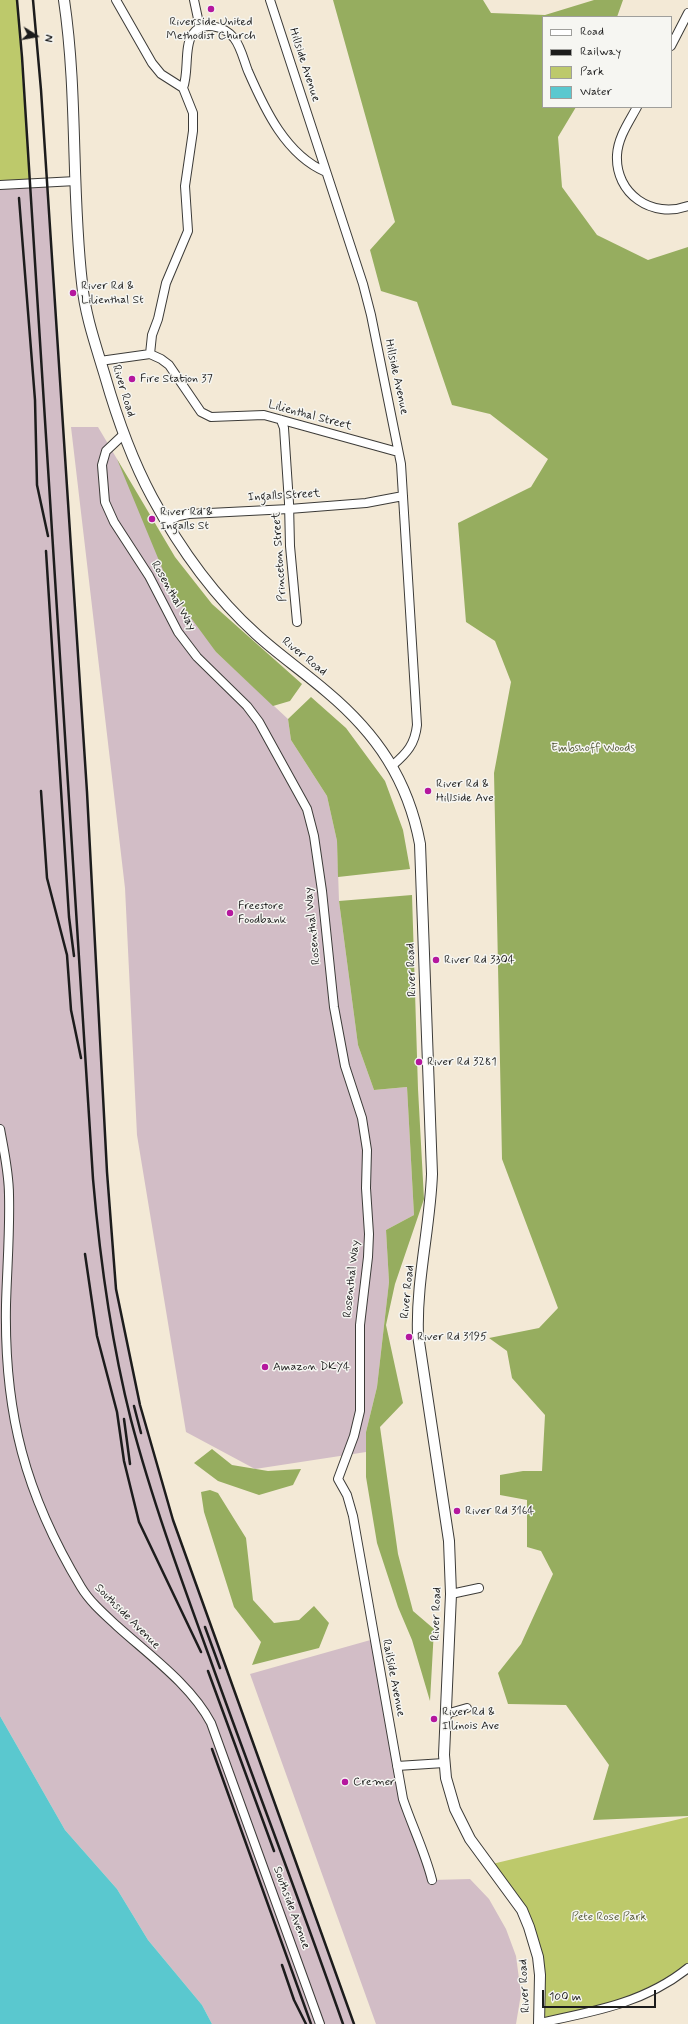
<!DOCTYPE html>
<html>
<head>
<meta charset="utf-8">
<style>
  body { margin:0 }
  #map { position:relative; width:688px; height:2024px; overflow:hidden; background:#f3e9d6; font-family:Mynerve,sans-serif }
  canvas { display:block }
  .legend { position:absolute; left:542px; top:16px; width:130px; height:92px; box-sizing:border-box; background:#f6f6f2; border:1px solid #9f9f9c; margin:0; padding:5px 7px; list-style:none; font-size:12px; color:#1c1c1c }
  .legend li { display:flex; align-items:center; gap:8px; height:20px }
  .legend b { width:20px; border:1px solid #9f9f9c }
  .north { position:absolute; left:16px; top:16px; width:40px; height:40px; -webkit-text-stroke:3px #f6f6f2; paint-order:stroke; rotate:101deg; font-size:11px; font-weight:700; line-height:16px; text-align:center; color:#1c1c1c }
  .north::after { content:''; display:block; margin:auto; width:14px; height:18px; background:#1c1c1c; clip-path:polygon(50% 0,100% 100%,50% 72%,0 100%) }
  .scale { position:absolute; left:542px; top:1990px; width:114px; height:18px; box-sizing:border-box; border:2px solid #1c1c1c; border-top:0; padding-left:5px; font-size:12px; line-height:14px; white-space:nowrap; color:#1c1c1c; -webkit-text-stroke:3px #f6f6f2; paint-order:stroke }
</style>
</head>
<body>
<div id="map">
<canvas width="688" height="2024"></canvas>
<ul class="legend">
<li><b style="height:5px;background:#fff"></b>Road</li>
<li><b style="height:5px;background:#1c1c1c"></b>Railway</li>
<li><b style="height:11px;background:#bdc96b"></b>Park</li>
<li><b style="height:11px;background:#5ac8cf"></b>Water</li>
</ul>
<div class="north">N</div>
<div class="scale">100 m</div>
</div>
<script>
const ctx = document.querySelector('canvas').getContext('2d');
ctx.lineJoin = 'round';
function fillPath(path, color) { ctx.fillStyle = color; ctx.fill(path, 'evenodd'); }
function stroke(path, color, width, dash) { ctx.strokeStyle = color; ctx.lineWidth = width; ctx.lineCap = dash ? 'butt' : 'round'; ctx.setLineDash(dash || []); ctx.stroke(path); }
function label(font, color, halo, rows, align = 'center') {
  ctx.font = font + ' Mynerve,sans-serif'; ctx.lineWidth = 3; ctx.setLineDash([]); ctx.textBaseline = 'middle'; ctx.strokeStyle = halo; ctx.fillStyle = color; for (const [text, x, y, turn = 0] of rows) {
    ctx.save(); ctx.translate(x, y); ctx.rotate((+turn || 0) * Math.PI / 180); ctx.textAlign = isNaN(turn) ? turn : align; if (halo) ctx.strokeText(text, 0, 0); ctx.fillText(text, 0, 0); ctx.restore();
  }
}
fillPath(new Path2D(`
  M 47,183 L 87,792 L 107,1172 L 116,1289 L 140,1405 L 173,1520 L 354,2024 L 212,2024 L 202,2005 L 148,1940 L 117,1889 L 65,1830 L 0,1716 L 0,185 Z
  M 71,427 L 98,427 L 117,459 L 216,652 L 288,719 L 291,740 L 327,796 L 337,841 L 339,901 L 358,1045 L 374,1090 L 407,1087 L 414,1215 L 386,1230 L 389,1282 L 377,1387 L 366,1432 L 366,1452 L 255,1469 L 186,1432 L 137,1135 L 125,888 Z
  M 374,1639 L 403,1799 L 432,1880 L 470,1879 L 489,1899 L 506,1929 L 516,1956 L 521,1994 L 516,2024 L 376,2024 L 250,1674 Z`), '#d2bdc6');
fillPath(new Path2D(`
  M 0,0 L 17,0 L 30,184 L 0,185 Z
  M 688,1817 L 688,1968 L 653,1990 L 539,2023 L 540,1975 L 522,1910 L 488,1865 Z`), '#bdc96b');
fillPath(new Path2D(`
  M 333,0 L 483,0 L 491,13 L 545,15 L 594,0 L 623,0 L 617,17 L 543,17 L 543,107 L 576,107 L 558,137 L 562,187 L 597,235 L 648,260 L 688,247 L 688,1816 L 593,1820 L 609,1765 L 566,1705 L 508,1704 L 498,1673 L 521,1644 L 553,1574 L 541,1551 L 527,1547 L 527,1500 L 500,1495 L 500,1475 L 523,1471 L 542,1471 L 545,1415 L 512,1378 L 507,1351 L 489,1338 L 539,1328 L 558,1308 L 502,1159 L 494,773 L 511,682 L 495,641 L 466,622 L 458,523 L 531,487 L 548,459 L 490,414 L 452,405 L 417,302 L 381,291 L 370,250 L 395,222 Z
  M 117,459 L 175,557 L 212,604 L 302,684 L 290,701 L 273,706 L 216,652 L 172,592 Z
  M 311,697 L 346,728 L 385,781 L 403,830 L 410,869 L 338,877 L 337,841 L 327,796 L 291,740 L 288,719 Z
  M 412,895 L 418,1089 L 424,1199 L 395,1284 L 386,1325 L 403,1403 L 380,1427 L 398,1554 L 413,1611 L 434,1629 L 430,1701 L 412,1640 L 398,1607 L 377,1543 L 366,1477 L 366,1432 L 377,1387 L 389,1282 L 386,1230 L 414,1215 L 407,1087 L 374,1090 L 358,1045 L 339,901 Z
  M 212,1449 L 232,1465 L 268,1471 L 301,1469 L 293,1485 L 259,1495 L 218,1481 L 194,1463 Z
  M 210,1490 L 218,1493 L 246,1538 L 253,1600 L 274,1623 L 299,1620 L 314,1606 L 329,1623 L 319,1648 L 252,1665 L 261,1642 L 234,1607 L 204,1512 L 201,1492 Z`), '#96ad5f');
fillPath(new Path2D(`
  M 0,1716 L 65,1830 L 117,1889 L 148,1940 L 202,2005 L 212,2024 L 0,2024 Z`), '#5ac8cf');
const minor = new Path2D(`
  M 116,0 L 152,63 L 161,74 L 183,88 L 193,113 L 193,131 L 185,186 L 188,231 L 166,283 L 158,319 L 152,335 L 150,354
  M 194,0 L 200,28
  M 270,0 L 363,284 L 371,315 L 401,464 L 417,725 C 415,744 407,753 393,765
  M 671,46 L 688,13
  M 183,88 C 189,73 184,47 192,35 C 202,20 224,26 234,38 C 241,47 244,61 248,71 C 265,110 286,155 326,172
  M 637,107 C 629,122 618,137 617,155 C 615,194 652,219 688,206
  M 0,185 L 76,181
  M 100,361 L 150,354 L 161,359 L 169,365 L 201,412 L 211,417 L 264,415 L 398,452
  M 281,420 L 284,428 L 289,503 L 290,546 L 297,622
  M 123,435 L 106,451 L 102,465 L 105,502 L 114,522 L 149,576 L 178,632 L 197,657 L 247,706 L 259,722 L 307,809 L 314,836 L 322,891 L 334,1007 L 345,1066 L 362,1118 L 367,1150 L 366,1188 L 369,1234 L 368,1257 L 360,1325 L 360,1411 L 354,1436 L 338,1479 L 347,1495 L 353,1516 L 403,1799 C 412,1826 425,1852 432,1880
  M 167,521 L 179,516 L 189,514 L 289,509 L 366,503 L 403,496
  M 0,1129 C 4,1151 9,1173 9,1195 C 10,1232 7,1268 6,1305 C 4,1413 25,1494 81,1587 C 90,1602 104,1614 117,1626 C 149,1655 191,1685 211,1723 L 320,2024
  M 451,1594 L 479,1588
  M 446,1714 L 467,1708
  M 397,1766 L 444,1763
  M 539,2023 C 592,2012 645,2003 688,1968`);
const major = new Path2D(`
  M 64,0 C 78,94 71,189 82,283 C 85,315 96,346 105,376 C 117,418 131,458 152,497 C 179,547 214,596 256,634 C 279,655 304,672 327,692 C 377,734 408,780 420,844 L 432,1174 C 430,1228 416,1281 418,1335 L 449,1541 L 451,1594 L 444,1755 L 446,1778 L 455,1809 L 470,1839 L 522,1910 L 529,1927 L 538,1957 L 540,1975 L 539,2024`);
stroke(minor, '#3c3b38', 10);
stroke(major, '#3c3b38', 12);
stroke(minor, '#fff', 8);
stroke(major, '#fff', 10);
stroke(new Path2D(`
  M 17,0 L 22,57 L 93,1179 C 100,1260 111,1341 131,1420 C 152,1500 181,1579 209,1656 C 253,1779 300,1901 343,2024
  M 33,0 L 41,90 L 87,792 L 107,1172 L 116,1289 L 140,1405 L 173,1520 L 354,2024
  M 19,198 L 35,400 L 37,485 L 48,536
  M 46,551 L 69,917 L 74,956
  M 41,791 L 47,878 L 67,955 L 71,1010 L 81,1058
  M 85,1254 L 97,1336 L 117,1412 L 124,1461 L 139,1522 L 201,1652
  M 134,1406 L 141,1433
  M 124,1419 L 130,1464
  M 205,1627 L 220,1668
  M 208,1671 L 274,1851
  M 212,1749 L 311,2024
  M 282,1965 L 294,2000 L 306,2024`), '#1c1c1c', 2.5);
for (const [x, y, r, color] of [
  [211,9,4,"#b5179e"],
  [73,293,4,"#b5179e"],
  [132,379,4,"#b5179e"],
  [152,519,4,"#b5179e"],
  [428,791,4,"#b5179e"],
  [230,913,4,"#b5179e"],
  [436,960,4,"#b5179e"],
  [419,1062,4,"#b5179e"],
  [409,1337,4,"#b5179e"],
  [265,1367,4,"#b5179e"],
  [457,1511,4,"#b5179e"],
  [434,1719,4,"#b5179e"],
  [345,1782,4,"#b5179e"]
]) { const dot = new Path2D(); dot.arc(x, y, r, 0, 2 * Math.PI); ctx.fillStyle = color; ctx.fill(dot); stroke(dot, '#f6f6f2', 1.5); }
label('12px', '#1c1c1c', '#f6f6f2', [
  ["Riverside United",211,22,"center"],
  ["Methodist Church",211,36,"center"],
  ["River Rd &",81,286],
  ["Lilienthal St",81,300],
  ["Fire Station 37",140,379],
  ["River Rd &",160,512],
  ["Ingalls St",160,526],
  ["River Rd &",436,784],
  ["Hillside Ave",436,798],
  ["Freestore",238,906],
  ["Foodbank",238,920],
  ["River Rd 3304",444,960],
  ["River Rd 3281",427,1062],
  ["River Rd 3195",417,1337],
  ["Amazon DKY4",273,1367],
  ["River Rd 3164",465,1511],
  ["River Rd &",442,1712],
  ["Illinois Ave",442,1726],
  ["Cremer",353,1782]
], 'left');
label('12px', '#1c1c1c', '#f6f6f2', [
  ["Hillside Avenue",304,65,72],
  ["Hillside Avenue",396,377,78],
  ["River Road",123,391,73],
  ["Lilienthal Street",310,416,15],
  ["Ingalls Street",284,496,-3],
  ["Princeton Street",280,557,-94],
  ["Rosenthal Way",173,596,60],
  ["River Road",304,657,39],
  ["Rosenthal Way",313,926,-96],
  ["River Road",412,970,-92],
  ["Rosenthal Way",352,1279,-84],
  ["River Road",408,1292,-84],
  ["River Road",437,1614,-88],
  ["Southside Avenue",127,1617,45],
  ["Railside Avenue",393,1678,79],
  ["Southside Avenue",291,1908,70],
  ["River Road",525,1986,-93]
]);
label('12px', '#545938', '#f6f6f2', [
  ["Embshoff Woods",593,748],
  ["Pete Rose Park",609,1917]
]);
</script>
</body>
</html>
